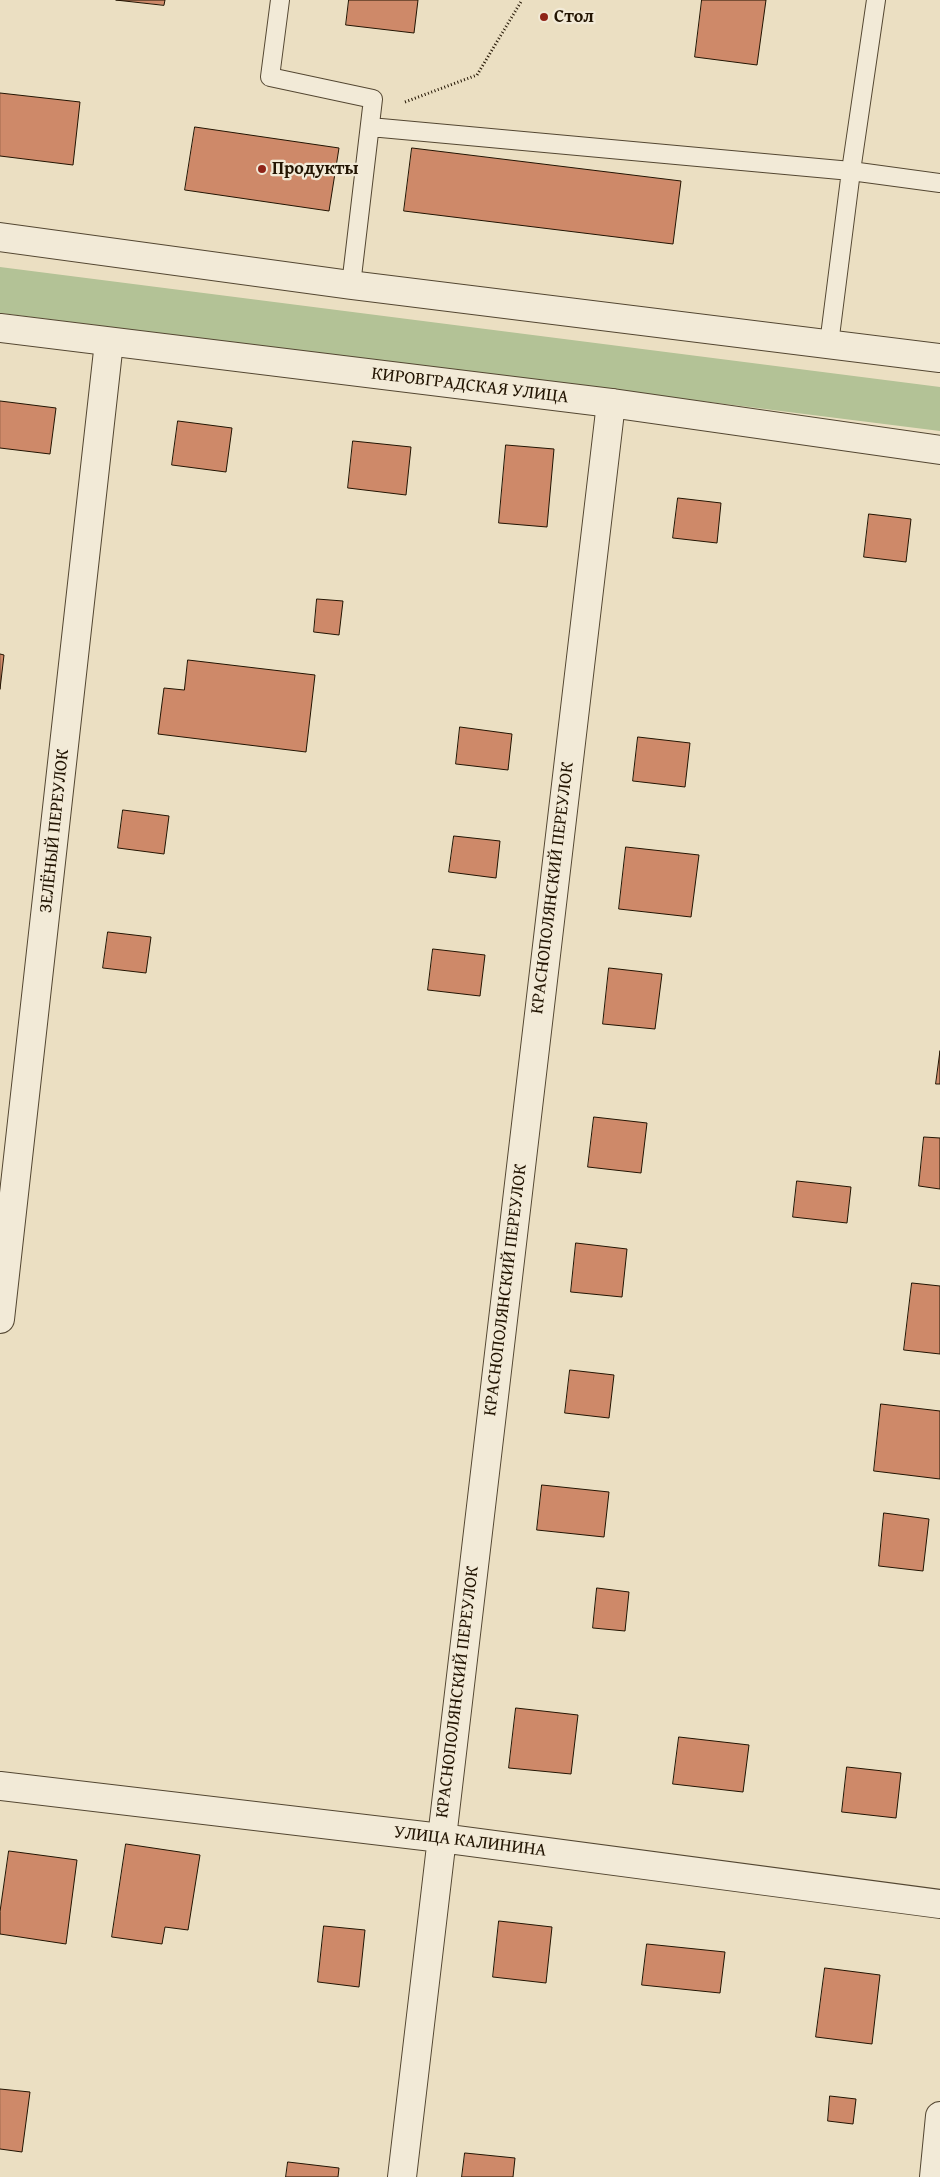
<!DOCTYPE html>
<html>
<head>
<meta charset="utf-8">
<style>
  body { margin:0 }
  canvas { display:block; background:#ebdfc2 }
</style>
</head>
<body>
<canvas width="940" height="2177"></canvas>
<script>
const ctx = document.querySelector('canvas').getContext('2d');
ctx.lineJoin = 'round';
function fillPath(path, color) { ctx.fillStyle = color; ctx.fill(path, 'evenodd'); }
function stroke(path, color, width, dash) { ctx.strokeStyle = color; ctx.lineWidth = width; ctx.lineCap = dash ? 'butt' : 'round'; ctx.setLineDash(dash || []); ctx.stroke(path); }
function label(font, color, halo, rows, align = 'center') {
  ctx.font = font + ' "Gentium Book Plus",serif'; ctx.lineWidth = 4.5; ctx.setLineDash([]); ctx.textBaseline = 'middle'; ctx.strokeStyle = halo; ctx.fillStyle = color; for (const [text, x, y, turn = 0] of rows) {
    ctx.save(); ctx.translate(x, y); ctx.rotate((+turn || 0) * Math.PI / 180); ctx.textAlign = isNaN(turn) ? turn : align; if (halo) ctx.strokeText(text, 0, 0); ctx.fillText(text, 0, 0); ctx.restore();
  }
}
fillPath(new Path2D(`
  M 0,267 L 940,387 L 940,431 L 0,313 Z`), '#b3c296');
const building = new Path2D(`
  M 116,0 L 165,0 L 164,5 Z
  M 349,0 L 418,0 L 414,33 L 346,25 Z
  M 702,0 L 766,0 L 757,65 L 695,57 Z
  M 0,93 L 80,102 L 73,165 L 0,156 Z
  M 195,127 L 339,148 L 329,211 L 185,190 Z
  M 412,148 L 681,181 L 673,244 L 404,211 Z
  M 0,401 L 56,408 L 50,454 L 0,448 Z
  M 178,421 L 232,428 L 226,472 L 172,465 Z
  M 353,441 L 411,447 L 406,495 L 348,488 Z
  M 506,445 L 554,449 L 547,527 L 499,523 Z
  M 678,498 L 721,503 L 717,543 L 673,538 Z
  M 869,514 L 911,519 L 906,562 L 864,557 Z
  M 317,599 L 343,601 L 339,635 L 314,632 Z
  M 0,654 L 4,655 L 0,689 Z
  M 188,660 L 315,675 L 306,752 L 158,734 L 164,688 L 184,690 Z
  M 460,727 L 512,734 L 508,770 L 456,764 Z
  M 638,737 L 690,743 L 685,787 L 633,781 Z
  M 123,810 L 169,816 L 164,854 L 118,848 Z
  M 454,836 L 500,841 L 496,878 L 449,872 Z
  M 626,847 L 699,855 L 691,917 L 619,909 Z
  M 108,932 L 151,937 L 146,973 L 103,968 Z
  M 433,949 L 485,955 L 480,996 L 428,990 Z
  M 609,968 L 662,974 L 655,1029 L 603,1024 Z
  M 940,1051 L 940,1084 L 936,1084 Z
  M 594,1117 L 647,1123 L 641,1173 L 588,1167 Z
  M 924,1137 L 940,1138 L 940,1189 L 919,1186 Z
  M 797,1181 L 851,1187 L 847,1223 L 793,1217 Z
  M 576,1243 L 627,1249 L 622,1297 L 571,1292 Z
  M 912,1283 L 940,1286 L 940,1354 L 904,1350 Z
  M 570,1370 L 614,1375 L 609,1418 L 565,1413 Z
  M 881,1404 L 940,1411 L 940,1479 L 874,1471 Z
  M 542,1485 L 609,1492 L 604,1537 L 537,1530 Z
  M 884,1513 L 929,1519 L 923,1571 L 879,1566 Z
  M 597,1588 L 629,1592 L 625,1631 L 593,1628 Z
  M 516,1708 L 578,1715 L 571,1774 L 509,1768 Z
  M 679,1737 L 749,1745 L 743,1792 L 673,1784 Z
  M 847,1767 L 901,1773 L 896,1818 L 842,1812 Z
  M 126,1844 L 200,1855 L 188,1930 L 165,1927 L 162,1944 L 112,1937 Z
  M 9,1851 L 77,1860 L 66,1944 L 0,1934 L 0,1912 Z
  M 499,1921 L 552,1927 L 546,1983 L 493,1977 Z
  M 324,1926 L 365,1930 L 359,1987 L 318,1982 Z
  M 647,1944 L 725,1952 L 720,1993 L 642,1985 Z
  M 825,1968 L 880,1975 L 872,2044 L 816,2037 Z
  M 0,2089 L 30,2092 L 22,2152 L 0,2149 Z
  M 830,2096 L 856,2099 L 853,2124 L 828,2121 Z
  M 465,2153 L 515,2158 L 513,2177 L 462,2177 Z
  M 288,2162 L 339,2168 L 338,2177 L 286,2177 Z`);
fillPath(building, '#ce8969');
stroke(building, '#221402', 1);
const service = new Path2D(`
  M 280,0 L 270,77 L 373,99 L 351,285
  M 370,127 L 851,171 L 940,183
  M 829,344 L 851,171 L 876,0`);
const minor = new Path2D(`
  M 0,1319 L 109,342
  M 0,1786 L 441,1838 L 940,1904
  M 402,2177 L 611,403
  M 934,2177 L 940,2116`);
const tertiary = new Path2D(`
  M 0,237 L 351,285 L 940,358
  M 0,328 L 611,403 L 940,450`);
stroke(service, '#544732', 20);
stroke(minor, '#544732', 30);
stroke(tertiary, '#544732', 30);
stroke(new Path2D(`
  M 405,102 L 477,75 L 522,0`), '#221402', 3, [1, 2.5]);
stroke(service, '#f2ead7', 18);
stroke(minor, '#f2ead7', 28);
stroke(tertiary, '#f2ead7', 28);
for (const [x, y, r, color] of [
  [544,17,5,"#8f2418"],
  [262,169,5,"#8f2418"]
]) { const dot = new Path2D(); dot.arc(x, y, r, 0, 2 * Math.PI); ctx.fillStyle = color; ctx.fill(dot); stroke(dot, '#f2ead7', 2); }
label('bold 18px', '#221402', '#f2ead7', [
  ["Стол",554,17],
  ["Продукты",272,169]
], 'left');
label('18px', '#221402', '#f2ead7', [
  ["КИРОВГРАДСКАЯ УЛИЦА",470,386,7],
  ["ЗЕЛЁНЫЙ ПЕРЕУЛОК",55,831,-84],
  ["КРАСНОПОЛЯНСКИЙ ПЕРЕУЛОК",553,888,-83],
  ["КРАСНОПОЛЯНСКИЙ ПЕРЕУЛОК",506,1290,-83],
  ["КРАСНОПОЛЯНСКИЙ ПЕРЕУЛОК",458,1692,-83],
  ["УЛИЦА КАЛИНИНА",470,1842,7]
]);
</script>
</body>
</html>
